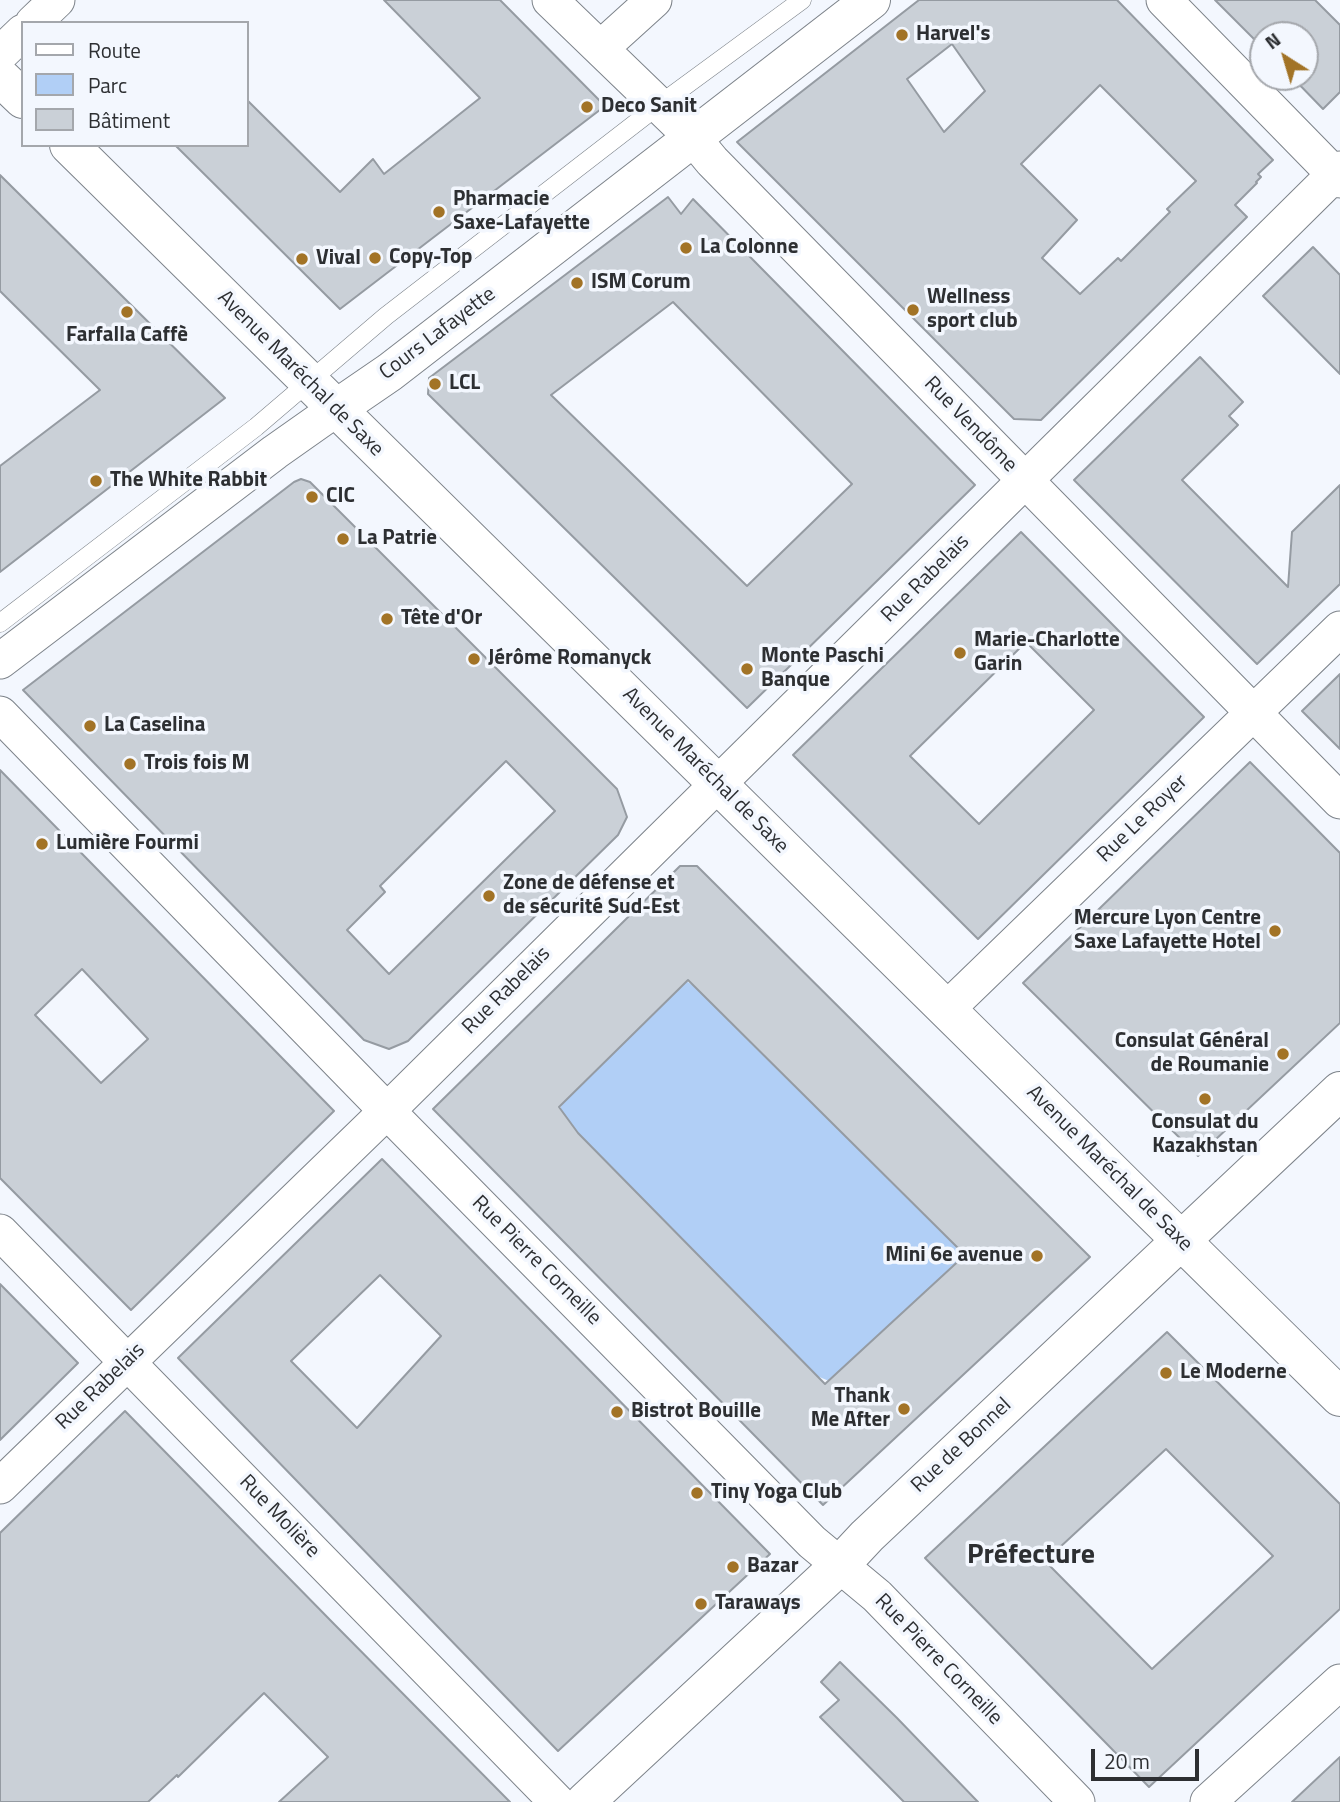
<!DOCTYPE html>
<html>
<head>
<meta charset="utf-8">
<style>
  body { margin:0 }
  #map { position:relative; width:1340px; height:1802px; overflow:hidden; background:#f3f7fe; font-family:"Titillium Web",sans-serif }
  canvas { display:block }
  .legend { position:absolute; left:21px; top:21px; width:228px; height:126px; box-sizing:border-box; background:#f3f7fe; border:2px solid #a4a7ac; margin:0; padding:9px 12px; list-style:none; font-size:21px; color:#2d2f32 }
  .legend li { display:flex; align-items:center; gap:14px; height:35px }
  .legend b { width:35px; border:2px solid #a4a7ac }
  .north { position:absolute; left:1249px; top:21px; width:70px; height:70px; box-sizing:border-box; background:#f3f7fe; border:2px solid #a4a7ac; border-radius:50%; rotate:323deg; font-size:19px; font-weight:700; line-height:28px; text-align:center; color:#2d2f32 }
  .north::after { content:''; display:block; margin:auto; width:24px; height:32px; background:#a27326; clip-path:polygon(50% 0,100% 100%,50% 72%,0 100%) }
  .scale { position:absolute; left:1091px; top:1749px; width:108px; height:32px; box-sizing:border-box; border:4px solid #2d2f32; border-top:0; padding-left:9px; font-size:21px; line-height:24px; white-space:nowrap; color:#2d2f32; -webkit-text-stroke:5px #f3f7fe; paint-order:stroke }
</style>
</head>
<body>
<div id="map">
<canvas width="1340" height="1802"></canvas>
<ul class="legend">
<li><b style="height:9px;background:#fff"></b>Route</li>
<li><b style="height:19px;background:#b1cff6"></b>Parc</li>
<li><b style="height:19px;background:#cad0d7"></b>Bâtiment</li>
</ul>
<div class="north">N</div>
<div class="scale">20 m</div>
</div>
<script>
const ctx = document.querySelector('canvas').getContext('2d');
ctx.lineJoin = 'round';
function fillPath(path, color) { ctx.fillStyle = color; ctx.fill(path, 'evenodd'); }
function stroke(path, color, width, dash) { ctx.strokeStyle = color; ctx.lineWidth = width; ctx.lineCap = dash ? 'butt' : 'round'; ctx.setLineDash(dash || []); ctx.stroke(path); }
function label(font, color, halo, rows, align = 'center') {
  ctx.font = font + ' "Titillium Web",sans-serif'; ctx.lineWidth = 7; ctx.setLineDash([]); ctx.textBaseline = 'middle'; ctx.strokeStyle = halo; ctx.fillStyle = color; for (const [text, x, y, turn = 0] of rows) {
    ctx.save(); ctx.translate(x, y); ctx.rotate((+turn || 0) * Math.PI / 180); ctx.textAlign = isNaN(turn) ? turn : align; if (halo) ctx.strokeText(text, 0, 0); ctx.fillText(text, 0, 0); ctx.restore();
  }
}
fillPath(new Path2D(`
  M 686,981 L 694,986 L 964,1252 L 961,1258 L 829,1381 L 817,1376 L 640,1196 L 557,1118 L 562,1104 Z`), '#b1cff6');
const building = new Path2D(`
  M 384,0 L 500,0 L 605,106 L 340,309 L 175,145 L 247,145 L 247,100 L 340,192 L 373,159 L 384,174 L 480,98 Z
  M 919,0 L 1117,0 L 1273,160 L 1258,174 L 1261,177 L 1256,182 L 1257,183 L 1235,205 L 1247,217 L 1041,420 L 1014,419 L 737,142 ZM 952,44 L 985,91 L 944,132 L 907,79 ZM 1100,85 L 1196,181 L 1167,209 L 1170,212 L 1121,261 L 1118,258 L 1080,294 L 1042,258 L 1077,220 L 1021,164 Z
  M 1215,0 L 1315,0 L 1340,25 L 1340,92 L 1323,109 L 1292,77 L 1305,77 L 1305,35 L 1263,35 L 1263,48 Z
  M 0,175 L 225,398 L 0,572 L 0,466 L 100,390 L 0,291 Z
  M 668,197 L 681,214 L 693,199 L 975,485 L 747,708 L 428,394 L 429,378 ZM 673,302 L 852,484 L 747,586 L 551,395 Z
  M 1313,247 L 1340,275 L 1340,374 L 1263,296 Z
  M 1200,357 L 1243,402 L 1229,416 L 1238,425 L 1182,480 L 1288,587 L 1292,532 L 1340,485 L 1340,584 L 1257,664 L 1074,480 Z
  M 301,479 L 310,482 L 617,789 L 627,817 L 618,835 L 408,1041 L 389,1049 L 364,1040 L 23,690 L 294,482 ZM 506,761 L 555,811 L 389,974 L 347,930 L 385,892 L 380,886 Z
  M 1021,532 L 1204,717 L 978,939 L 793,755 ZM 1026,642 L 1094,710 L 979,824 L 910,756 Z
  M 1340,674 L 1340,749 L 1302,711 Z
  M 1250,762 L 1340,853 L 1340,1023 L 1198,1156 L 1023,983 Z
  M 0,770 L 334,1111 L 131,1310 L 0,1178 ZM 82,969 L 148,1039 L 101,1083 L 35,1015 Z
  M 680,866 L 697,866 L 1090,1257 L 823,1505 L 433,1109 ZM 688,980 L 965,1255 L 825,1384 L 578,1133 L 559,1107 Z
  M 382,1159 L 770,1554 L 558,1751 L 178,1358 ZM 380,1275 L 441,1336 L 357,1428 L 291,1361 Z
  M 0,1284 L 78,1363 L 0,1440 Z
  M 1167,1332 L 1340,1504 L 1340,1609 L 1149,1787 L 925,1558 ZM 1166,1449 L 1273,1556 L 1152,1669 L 1045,1561 Z
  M 125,1411 L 335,1625 L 510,1802 L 279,1802 L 328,1757 L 264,1693 L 178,1777 L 177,1775 L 148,1802 L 0,1802 L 0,1533 Z
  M 840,1662 L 897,1718 L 978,1802 L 904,1802 L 820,1717 L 839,1700 L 821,1682 Z
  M 1340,1757 L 1340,1802 L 1292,1802 Z`);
fillPath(building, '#cad0d7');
stroke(building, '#959ba2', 2);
const service = new Path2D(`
  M 0,623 L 256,427 L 386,316 L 659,105 L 802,0`);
const minor = new Path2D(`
  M 550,0 L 693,138 L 712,161 L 1340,801
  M 1164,0 L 1340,180
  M 33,23 L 57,0
  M 601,48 L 654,0
  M 0,54 L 23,32
  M 0,661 L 275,452 L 336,409
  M 0,714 L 387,1111 L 812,1542 L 877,1596 L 1077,1802
  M 947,1009 L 1340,629
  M 0,1232 L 557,1802
  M 0,1486 L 387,1111 L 1340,169
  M 1208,1802 L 1340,1682`);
const tertiary = new Path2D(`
  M 336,409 L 390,372 L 871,0`);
const secondary = new Path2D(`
  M 0,77 L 23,99
  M 69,145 L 1340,1397
  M 585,1802 L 839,1566 L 867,1536 L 1340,1091`);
stroke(service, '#7d838a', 19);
stroke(minor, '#7d838a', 37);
stroke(tertiary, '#7d838a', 40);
stroke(secondary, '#7d838a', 40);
stroke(service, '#fff', 18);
stroke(minor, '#fff', 35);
stroke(tertiary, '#fff', 38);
stroke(secondary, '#fff', 38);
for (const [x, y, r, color] of [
  [902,35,7,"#a27326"],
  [587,107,7,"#a27326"],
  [439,212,7,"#a27326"],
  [686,248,7,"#a27326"],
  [375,258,7,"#a27326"],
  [302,259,7,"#a27326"],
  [577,283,7,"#a27326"],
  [913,310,7,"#a27326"],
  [127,312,7,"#a27326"],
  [435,384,7,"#a27326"],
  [96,481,7,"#a27326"],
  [312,497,7,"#a27326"],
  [343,539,7,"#a27326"],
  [387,619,7,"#a27326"],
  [960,653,7,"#a27326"],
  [474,659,7,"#a27326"],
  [747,669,7,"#a27326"],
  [90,726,7,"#a27326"],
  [130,764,7,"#a27326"],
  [42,844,7,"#a27326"],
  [489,896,7,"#a27326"],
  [1275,931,7,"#a27326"],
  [1283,1054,7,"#a27326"],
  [1205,1099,7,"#a27326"],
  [1037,1256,7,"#a27326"],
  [1166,1373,7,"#a27326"],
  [904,1409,7,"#a27326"],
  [617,1412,7,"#a27326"],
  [697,1493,7,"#a27326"],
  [733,1567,7,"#a27326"],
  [701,1604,7,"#a27326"]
]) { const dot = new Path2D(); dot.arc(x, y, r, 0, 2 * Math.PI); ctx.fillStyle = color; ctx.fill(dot); stroke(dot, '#f3f7fe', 2.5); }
label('bold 21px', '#2d2f32', '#f3f7fe', [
  ["Harvel's",916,35],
  ["Deco Sanit",601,107],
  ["Pharmacie",453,200],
  ["Saxe-Lafayette",453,224],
  ["La Colonne",700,248],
  ["Copy-Top",389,258],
  ["Vival",316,259],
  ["ISM Corum",591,283],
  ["Wellness",927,298],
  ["sport club",927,322],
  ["Farfalla Caffè",127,336,"center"],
  ["LCL",449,384],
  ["The White Rabbit",110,481],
  ["CIC",326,497],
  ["La Patrie",357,539],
  ["Tête d'Or",401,619],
  ["Marie-Charlotte",974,641],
  ["Garin",974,665],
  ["Monte Paschi",761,657],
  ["Banque",761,681],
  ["Jérôme Romanyck",488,659],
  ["La Caselina",104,726],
  ["Trois fois M",144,764],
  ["Lumière Fourmi",56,844],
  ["Zone de défense et",503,884],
  ["de sécurité Sud-Est",503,908],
  ["Mercure Lyon Centre",1261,919,"right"],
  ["Saxe Lafayette Hotel",1261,943,"right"],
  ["Consulat Général",1269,1042,"right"],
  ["de Roumanie",1269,1066,"right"],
  ["Consulat du",1205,1123,"center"],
  ["Kazakhstan",1205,1147,"center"],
  ["Mini 6e avenue",1023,1256,"right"],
  ["Le Moderne",1180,1373],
  ["Thank",890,1397,"right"],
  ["Me After",890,1421,"right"],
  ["Bistrot Bouille",631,1412],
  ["Tiny Yoga Club",711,1493],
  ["Bazar",747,1567],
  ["Taraways",715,1604]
], 'left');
label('21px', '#2d2f32', '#f3f7fe', [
  ["Cours Lafayette",438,334,-37],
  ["Avenue Maréchal de Saxe",300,374,45],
  ["Rue Vendôme",970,425,46],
  ["Rue Rabelais",926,579,-45],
  ["Avenue Maréchal de Saxe",705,771,45],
  ["Rue Le Royer",1143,819,-44],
  ["Rue Rabelais",507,991,-45],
  ["Avenue Maréchal de Saxe",1109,1169,45],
  ["Rue Pierre Corneille",536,1261,45],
  ["Rue Rabelais",101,1387,-44],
  ["Rue de Bonnel",962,1446,-43],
  ["Rue Molière",279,1517,46],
  ["Rue Pierre Corneille",938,1660,46]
]);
label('bold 28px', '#2d2f32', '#f3f7fe', [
  ["Préfecture",1031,1556]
]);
</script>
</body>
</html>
